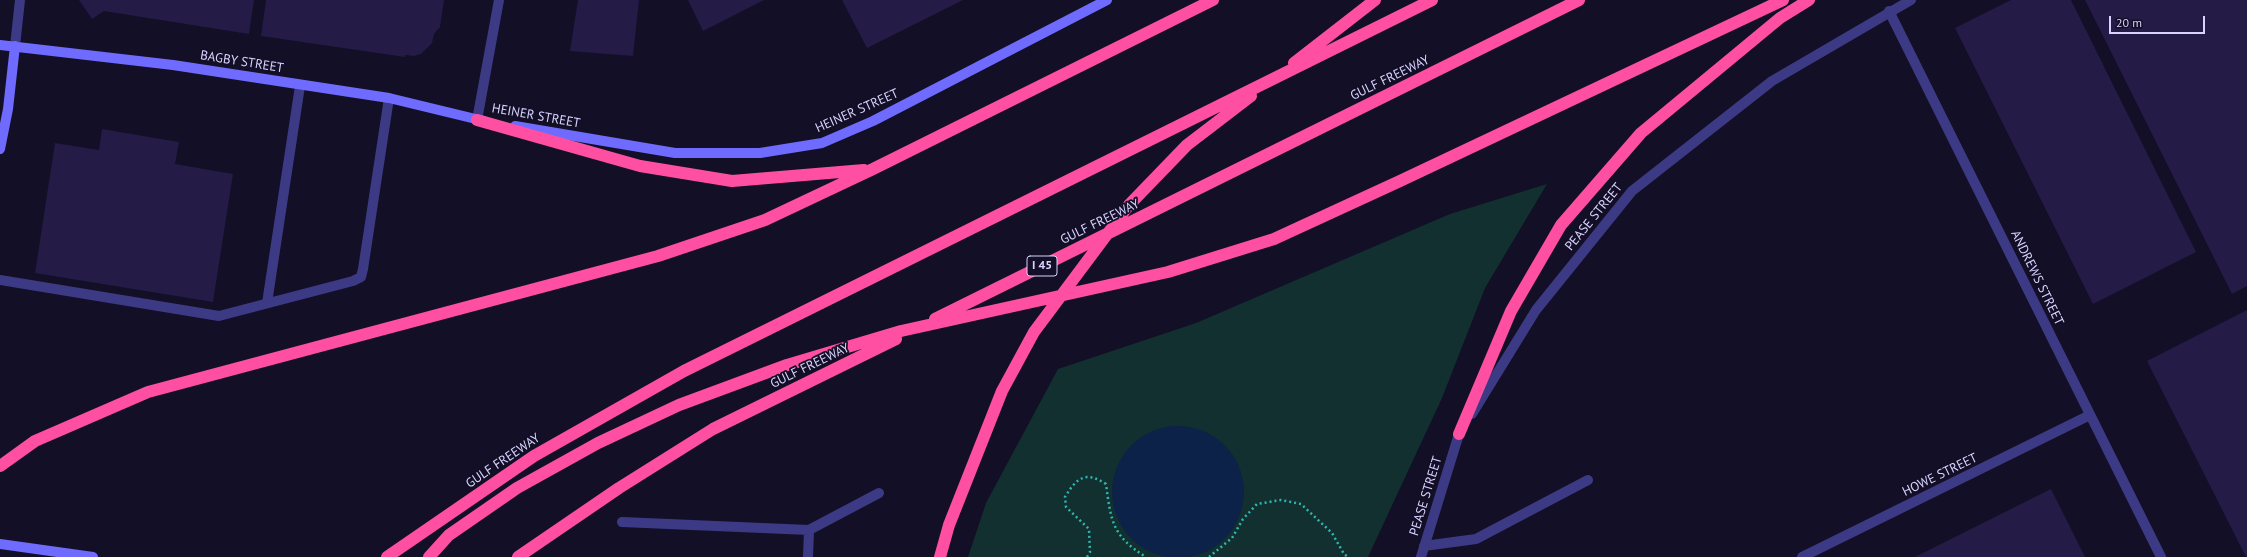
<!DOCTYPE html>
<html>
<head>
<meta charset="utf-8">
<style>
  body { margin:0 }
  #map { position:relative; width:2247px; height:557px; overflow:hidden; background:#130f26; font-family:"PT Sans",sans-serif }
  canvas { display:block }
  .scale { position:absolute; left:2109px; top:16px; width:96px; height:18px; box-sizing:border-box; border:2px solid #d9d4ff; border-top:0; padding-left:5px; font-size:12px; line-height:14px; white-space:nowrap; color:#d9d4ff; -webkit-text-stroke:3px #130f26; paint-order:stroke }
</style>
</head>
<body>
<div id="map">
<canvas width="2247" height="557"></canvas>
<div class="scale">20 m</div>
</div>
<script>
const ctx = document.querySelector('canvas').getContext('2d');
ctx.lineJoin = 'round';
function fillPath(path, color) { ctx.fillStyle = color; ctx.fill(path, 'evenodd'); }
function stroke(path, color, width, dash) { ctx.strokeStyle = color; ctx.lineWidth = width; ctx.lineCap = dash ? 'butt' : 'round'; ctx.setLineDash(dash || []); ctx.stroke(path); }
function label(font, color, halo, rows, align = 'center') {
  ctx.font = font + ' "PT Sans",sans-serif'; ctx.lineWidth = 3.5; ctx.setLineDash([]); ctx.textBaseline = 'middle'; ctx.strokeStyle = halo; ctx.fillStyle = color; for (const [text, x, y, turn = 0] of rows) {
    ctx.save(); ctx.translate(x, y); ctx.rotate((+turn || 0) * Math.PI / 180); ctx.textAlign = isNaN(turn) ? turn : align; if (halo) ctx.strokeText(text, 0, 0); ctx.fillText(text, 0, 0); ctx.restore();
  }
}
fillPath(new Path2D(`
  M 1547,184 L 1485,288 L 1442,398 L 1368,557 L 968,557 L 986,503 L 1058,369 L 1196,323 L 1450,214 Z`), '#12302f');
fillPath(new Path2D(`
  M1112 492a66 66 0 1 1 132 0a66 66 0 1 1-132 0Z`), '#0c2248');
fillPath(new Path2D(`
  M 79,0 L 254,0 L 249,34 L 104,11 L 92,19 Z
  M 266,0 L 444,0 L 440,27 L 434,34 L 432,43 L 421,54 L 414,56 L 405,55 L 405,57 L 261,36 Z
  M 578,0 L 639,0 L 633,56 L 570,51 Z
  M 688,0 L 764,0 L 703,31 Z
  M 842,0 L 963,0 L 867,48 Z
  M 2011,0 L 2071,0 L 2196,252 L 2093,304 L 1955,28 Z
  M 2085,0 L 2247,0 L 2247,286 L 2232,294 Z
  M 102,129 L 179,142 L 175,164 L 233,174 L 213,302 L 35,273 L 55,143 L 99,150 Z
  M 2247,310 L 2247,557 L 2246,557 L 2147,361 Z
  M 2051,489 L 2085,557 L 1915,557 Z`), '#241b47');
stroke(new Path2D(`
  M 1087,557 L 1090,552 L 1089,529 L 1066,507 L 1065,497 C 1077,477 1086,471 1106,484 C 1111,521 1112,536 1146,557
  M 1209,557 L 1232,538 L 1243,519 L 1257,504 L 1281,500 L 1301,504 L 1332,533 L 1344,554 L 1348,557`), '#2fb8b0', 2.5, [2, 3]);
stroke(new Path2D(`
  M 0,280 L 219,316 L 353,281 L 361,277 L 363,269 L 389,98
  M 267,303 L 300,86
  M 622,522 L 809,530 L 879,493
  M 1424,546 L 1476,539 L 1588,480
  M 808,557 L 809,530`), '#3d3a85', 10);
stroke(new Path2D(`
  M 1889,11 L 2161,557
  M 15,46 L 20,0
  M 477,120 L 499,0
  M 1802,557 L 2090,415`), '#3d3a85', 10);
stroke(new Path2D(`
  M 1472,414 L 1536,310 L 1632,191 L 1772,81 L 1911,0
  M 1421,557 L 1459,434 L 1463,427`), '#3d3a85', 10);
stroke(new Path2D(`
  M 0,45 L 173,65 L 389,98 L 484,121
  M 515,126 L 675,153 L 760,153 L 822,143 L 873,121 L 1107,0
  M 0,149 L 8,109 L 15,46
  M 0,544 L 93,557`), '#6f6bff', 10);
stroke(new Path2D(`
  M 1294,63 L 1375,0
  M 477,120 L 640,166 L 732,181 L 864,170
  M 935,319 L 1579,0
  M 1459,434 L 1511,311 L 1561,225 L 1641,133 L 1780,18 L 1809,0
  M 0,466 L 35,441 L 148,392 L 658,256 L 765,220 L 873,169 L 1213,0
  M 387,557 L 534,456 L 684,371 L 1432,0
  M 429,557 L 449,535 L 517,488 L 598,443 L 679,405 L 787,365 L 901,331 L 1168,272 L 1274,239 L 1400,181 L 1783,0
  M 518,557 L 619,488 L 713,429 L 896,339
  M 940,557 L 949,525 L 1002,391 L 1034,332 L 1129,205 L 1187,145 L 1251,96`), '#ff4fa3', 12);
for (const [x, y, w] of [
  [1042,266,30]
]) { const box = new Path2D(); box.roundRect(x - w / 2, y - 10, w, 20, 3); ctx.fillStyle = '#130f26'; ctx.fill(box); stroke(box, '#d9d4ff', 1); }
label('bold 12px', '#d9d4ff', null, [
  ["I 45",1042,266]
]);
label('13px', '#d9d4ff', '#130f26', [
  ["BAGBY STREET",242,62,9],
  ["GULF FREEWAY",1390,78,-26],
  ["HEINER STREET",857,111,-24],
  ["HEINER STREET",536,116,10],
  ["PEASE STREET",1594,217,-51],
  ["GULF FREEWAY",1100,222,-26],
  ["ANDREWS STREET",2037,278,64],
  ["GULF FREEWAY",810,366,-26],
  ["GULF FREEWAY",503,461,-34],
  ["HOWE STREET",1940,475,-26],
  ["PEASE STREET",1426,496,-73]
]);
</script>
</body>
</html>
